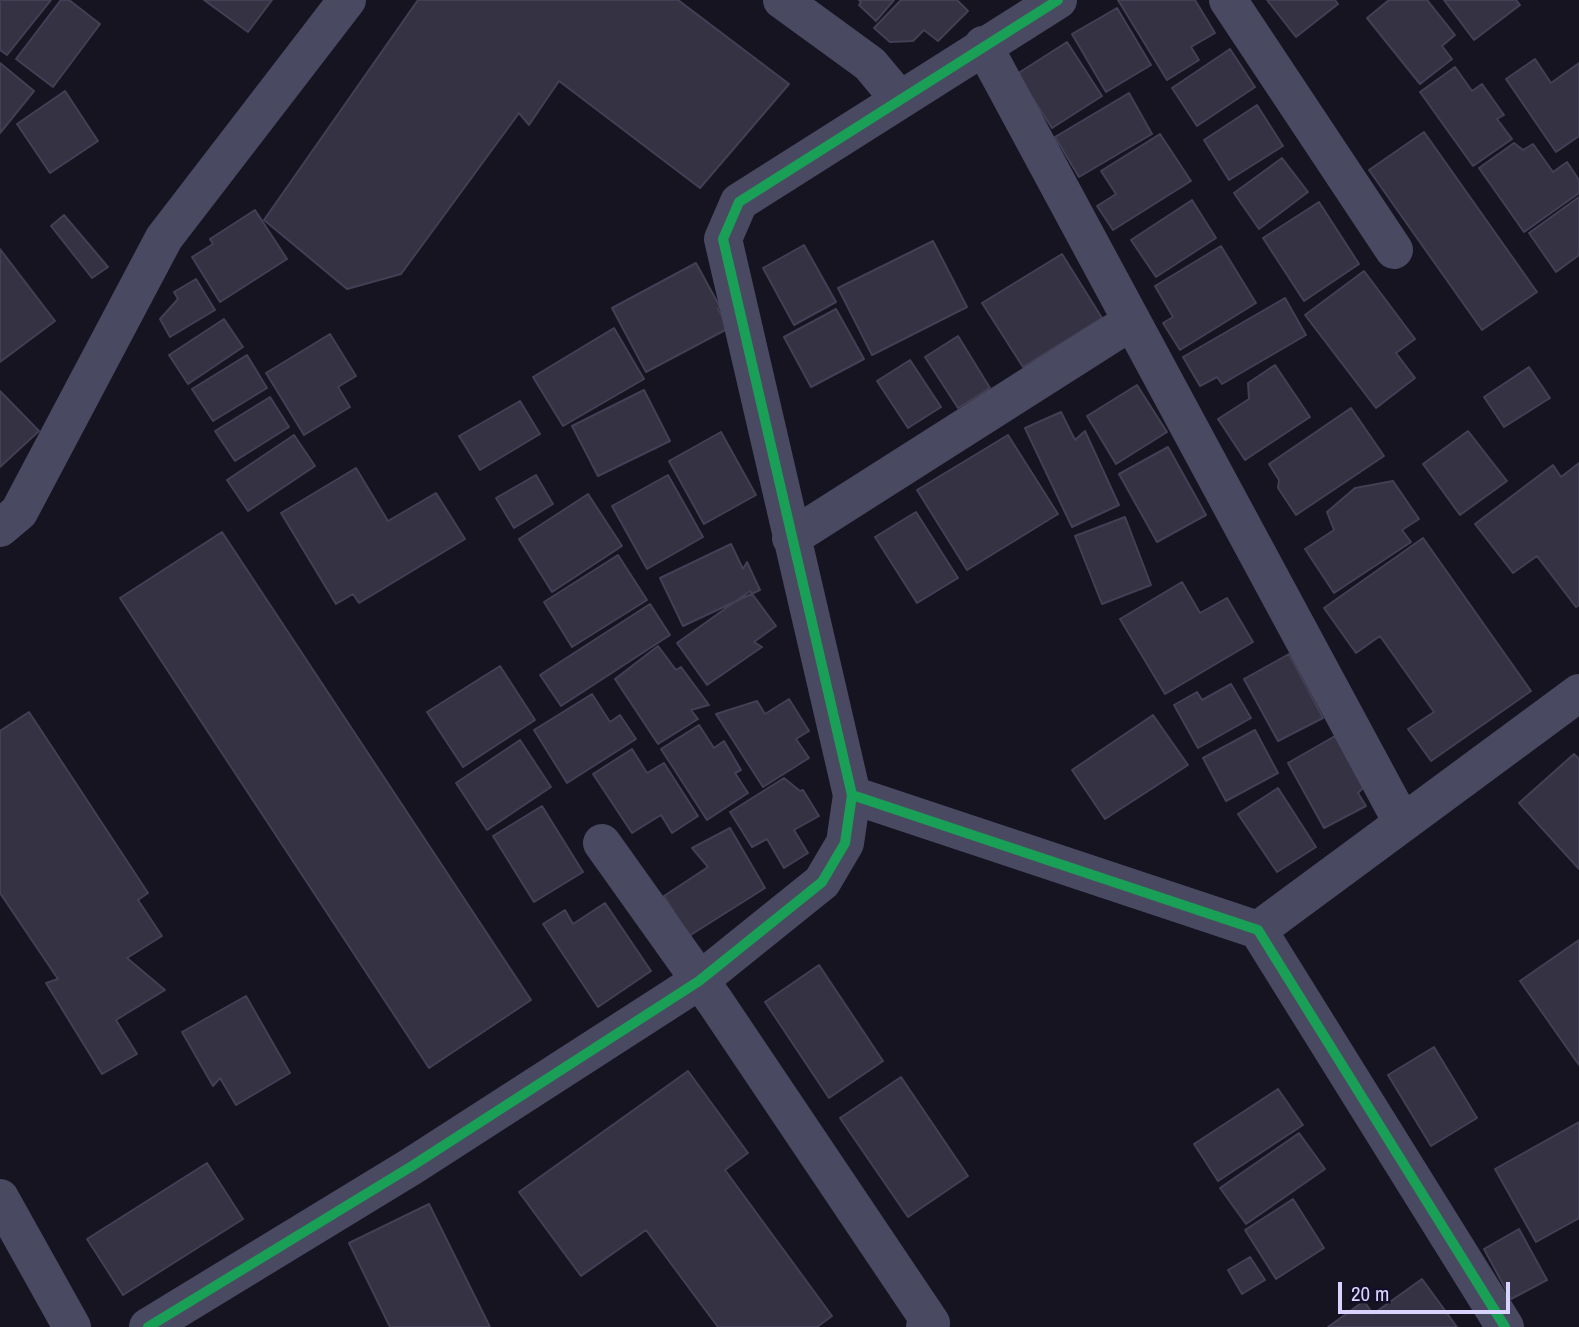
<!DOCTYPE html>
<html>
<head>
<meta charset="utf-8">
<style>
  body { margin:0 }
  #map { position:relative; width:1579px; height:1327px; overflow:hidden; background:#161421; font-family:"Archivo Narrow",sans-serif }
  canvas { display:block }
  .scale { position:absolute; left:1338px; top:1282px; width:172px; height:32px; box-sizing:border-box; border:4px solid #d9d4ff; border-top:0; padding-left:9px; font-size:21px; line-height:24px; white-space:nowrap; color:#d9d4ff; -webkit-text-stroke:5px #130f26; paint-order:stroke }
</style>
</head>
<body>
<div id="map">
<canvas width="1579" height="1327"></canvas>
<div class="scale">20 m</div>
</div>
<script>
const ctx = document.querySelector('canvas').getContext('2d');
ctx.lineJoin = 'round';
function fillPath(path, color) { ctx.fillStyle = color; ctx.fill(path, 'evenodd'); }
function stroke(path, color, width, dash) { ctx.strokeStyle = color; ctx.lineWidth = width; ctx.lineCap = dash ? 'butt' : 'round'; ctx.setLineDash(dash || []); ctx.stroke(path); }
const building = new Path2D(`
  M 0,0 L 51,0 L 7,55 L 0,50 Z
  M 61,0 L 69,0 L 100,24 L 53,87 L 16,59 Z
  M 204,0 L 272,0 L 248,32 Z
  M 418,0 L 678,0 L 789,84 L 700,188 L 559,81 L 529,125 L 519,113 L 401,274 L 347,289 L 264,220 Z
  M 859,0 L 894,0 L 876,21 L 859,5 L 861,2 Z
  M 901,0 L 957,0 L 968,11 L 938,41 L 924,30 L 913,41 L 890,42 L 874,28 Z
  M 1118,0 L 1195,0 L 1215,33 L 1191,47 L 1199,60 L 1167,80 Z
  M 1267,0 L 1335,0 L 1338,4 L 1296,37 Z
  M 1389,0 L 1427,0 L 1455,35 L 1442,46 L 1452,59 L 1420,84 L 1367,18 Z
  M 1444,0 L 1516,0 L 1520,5 L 1474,40 Z
  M 1117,8 L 1151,65 L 1106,92 L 1072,34 Z
  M 1067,42 L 1102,96 L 1052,128 L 1017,74 Z
  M 1230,49 L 1255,87 L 1197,126 L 1172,88 Z
  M 1535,59 L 1551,83 L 1579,63 L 1579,136 L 1556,152 L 1506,79 Z
  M 0,63 L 34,91 L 0,133 Z
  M 1455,67 L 1472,91 L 1482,84 L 1504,115 L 1497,119 L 1512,139 L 1473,166 L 1420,92 Z
  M 65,91 L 98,141 L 50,173 L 17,124 Z
  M 1129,93 L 1152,134 L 1079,177 L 1055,137 Z
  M 1257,105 L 1283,146 L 1229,180 L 1204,140 Z
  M 1424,132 L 1537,292 L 1482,330 L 1369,170 Z
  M 1160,134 L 1191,181 L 1113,230 L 1097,206 L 1116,194 L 1101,171 Z
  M 1514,143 L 1523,150 L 1533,144 L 1553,172 L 1567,162 L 1579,180 L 1579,193 L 1524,232 L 1479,168 Z
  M 1282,158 L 1308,192 L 1259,229 L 1234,193 Z
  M 1579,197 L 1579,255 L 1556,272 L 1529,233 Z
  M 1192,200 L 1216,238 L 1156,277 L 1131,240 Z
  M 1319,202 L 1359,264 L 1304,301 L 1263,238 Z
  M 255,210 L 287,259 L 220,302 L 192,257 L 213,244 L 210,239 Z
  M 64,215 L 108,267 L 92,278 L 51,226 Z
  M 933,241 L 967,307 L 872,355 L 838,288 Z
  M 804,245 L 836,302 L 794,325 L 763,268 Z
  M 1221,246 L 1256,303 L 1180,350 L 1163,323 L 1173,317 L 1155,286 Z
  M 0,249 L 55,321 L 0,362 Z
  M 1062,254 L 1102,318 L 1023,367 L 982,303 Z
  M 696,263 L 720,307 L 718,309 L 729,328 L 646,372 L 612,308 Z
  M 1364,271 L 1415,339 L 1396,353 L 1415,378 L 1376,408 L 1305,315 Z
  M 196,279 L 215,310 L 170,337 L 160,319 L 178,299 L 174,292 Z
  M 1285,298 L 1306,335 L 1222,384 L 1217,377 L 1200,386 L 1183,357 Z
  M 836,309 L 864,359 L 811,387 L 784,337 Z
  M 224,319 L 243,347 L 188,384 L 169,355 Z
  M 614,328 L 644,379 L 563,426 L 533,377 Z
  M 330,334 L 356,376 L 338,387 L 350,407 L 304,435 L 266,373 Z
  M 958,336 L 990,388 L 958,408 L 925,357 Z
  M 247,355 L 267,388 L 213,421 L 192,389 Z
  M 910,360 L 941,407 L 908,428 L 877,381 Z
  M 1275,365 L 1310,417 L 1245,460 L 1218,419 L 1249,399 L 1248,383 Z
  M 1529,367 L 1550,398 L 1504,427 L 1484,397 Z
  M 1137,385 L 1167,432 L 1116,464 L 1087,416 Z
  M 644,390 L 670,441 L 598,476 L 572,426 Z
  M 0,391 L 39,431 L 0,467 Z
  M 270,397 L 289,427 L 235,461 L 215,431 Z
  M 520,401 L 540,434 L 480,470 L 459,436 Z
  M 1351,408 L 1384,456 L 1296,515 L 1278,488 L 1279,480 L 1269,464 Z
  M 1061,412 L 1075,440 L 1085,431 L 1119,505 L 1072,527 L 1025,428 Z
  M 1468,431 L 1507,481 L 1460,515 L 1423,464 Z
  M 721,432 L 756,495 L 704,524 L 669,461 Z
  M 294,435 L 315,466 L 248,511 L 227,480 Z
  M 1008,435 L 1058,514 L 967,570 L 917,490 Z
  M 1168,447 L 1206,515 L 1157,542 L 1119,474 Z
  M 1579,463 L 1579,605 L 1576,607 L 1537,556 L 1513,573 L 1475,524 L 1553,465 L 1561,477 Z
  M 356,468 L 388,521 L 436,493 L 465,539 L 359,603 L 353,594 L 336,604 L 281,513 Z
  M 536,475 L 553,504 L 514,528 L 496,498 Z
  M 668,475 L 703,537 L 647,569 L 612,506 Z
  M 1393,481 L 1419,519 L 1402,530 L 1411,542 L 1334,593 L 1305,549 L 1334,530 L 1327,512 L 1355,488 Z
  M 588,494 L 622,546 L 552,592 L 519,539 Z
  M 916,512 L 958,578 L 917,603 L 875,537 Z
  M 1125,517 L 1151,585 L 1102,604 L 1075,536 Z
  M 222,532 L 531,1000 L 429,1068 L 120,598 Z
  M 1423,538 L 1531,691 L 1431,761 L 1408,729 L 1434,712 L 1380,636 L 1356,653 L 1324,608 Z
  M 731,544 L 743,569 L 747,562 L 760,590 L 683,626 L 660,578 Z
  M 618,555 L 647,600 L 572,647 L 544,602 Z
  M 1182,582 L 1200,613 L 1227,598 L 1253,642 L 1165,694 L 1120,619 Z
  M 750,591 L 776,626 L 754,642 L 762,647 L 707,685 L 677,643 Z
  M 650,604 L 670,635 L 561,706 L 540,675 Z
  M 658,646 L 676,670 L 681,667 L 709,705 L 691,710 L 698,719 L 658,744 L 615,679 Z
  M 1289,654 L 1323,718 L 1278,741 L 1244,679 Z
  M 500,666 L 535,720 L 463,767 L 427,712 Z
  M 1231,684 L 1251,718 L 1198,748 L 1174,705 L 1197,692 L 1202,700 Z
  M 592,694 L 610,722 L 620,715 L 636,739 L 567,783 L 534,730 Z
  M 789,699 L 809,731 L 796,739 L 809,758 L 763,787 L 716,714 L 757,701 L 765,714 Z
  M 29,712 L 148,893 L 138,900 L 162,936 L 127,958 L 165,990 L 116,1020 L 137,1054 L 102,1074 L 46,983 L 58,979 L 0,893 L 0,731 Z
  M 1153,715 L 1188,765 L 1105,819 L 1072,770 Z
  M 699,725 L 714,748 L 724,741 L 741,770 L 735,773 L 748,793 L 707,820 L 661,749 Z
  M 1255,730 L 1278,773 L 1226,801 L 1203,758 Z
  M 1335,736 L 1364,787 L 1358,793 L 1366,806 L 1324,828 L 1288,763 Z
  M 520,740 L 551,787 L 487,830 L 456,783 Z
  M 632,749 L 647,773 L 664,763 L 698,816 L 672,833 L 661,815 L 632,833 L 593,774 Z
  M 1574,754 L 1579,759 L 1579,869 L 1519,803 Z
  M 784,778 L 800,791 L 803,790 L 819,816 L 794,830 L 808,853 L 784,868 L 767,839 L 752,847 L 730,812 Z
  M 1278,788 L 1316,847 L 1277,872 L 1238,814 Z
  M 542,806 L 583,872 L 534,902 L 493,836 Z
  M 730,828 L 765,888 L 689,936 L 664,896 L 708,867 L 692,848 Z
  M 605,903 L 651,971 L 598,1007 L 543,924 L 565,910 L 573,924 Z
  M 1579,940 L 1579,1065 L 1520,981 Z
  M 819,965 L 883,1061 L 829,1098 L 765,1002 Z
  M 246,996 L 290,1073 L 236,1105 L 220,1078 L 213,1086 L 182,1032 Z
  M 1434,1047 L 1477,1118 L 1431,1146 L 1388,1075 Z
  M 688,1071 L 748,1153 L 725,1170 L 832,1316 L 817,1327 L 718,1327 L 646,1230 L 581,1276 L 519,1192 Z
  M 901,1077 L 968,1176 L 908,1217 L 840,1118 Z
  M 1278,1089 L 1303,1125 L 1218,1181 L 1194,1144 Z
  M 1579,1122 L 1579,1218 L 1536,1242 L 1495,1169 Z
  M 1299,1133 L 1325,1169 L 1246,1224 L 1220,1188 Z
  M 207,1163 L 243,1219 L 123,1295 L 87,1239 Z
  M 1293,1199 L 1324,1248 L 1276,1279 L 1245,1230 Z
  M 429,1204 L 490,1327 L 390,1327 L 349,1243 Z
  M 1519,1229 L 1547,1280 L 1511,1299 L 1484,1249 Z
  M 1250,1257 L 1265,1280 L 1242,1294 L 1228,1270 Z
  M 1422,1279 L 1457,1327 L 1328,1327 L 1364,1301 L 1373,1314 Z`);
fillPath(building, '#343243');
stroke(building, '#433f54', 2);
stroke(new Path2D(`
  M 782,0 L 870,64 L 900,100
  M 1228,0 L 1394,250
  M 983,45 L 1402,822
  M 0,528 L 19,512 L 164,238 L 347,0
  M 791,538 L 1132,321
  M 852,795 L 1258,930 L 1505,1327
  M 602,843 L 716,1003 L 931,1323 L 925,1327
  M 1258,930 L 1579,693
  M 0,1198 L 72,1327
  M 148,1327 L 412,1166 L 699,981 L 822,882 L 845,843 L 852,795 L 723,239 L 739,202 L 1058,0`), '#4a4962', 38);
stroke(new Path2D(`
  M 852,795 L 1258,930 L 1505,1327
  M 148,1327 L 412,1166 L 699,981 L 822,882 L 845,843 L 852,795 L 723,239 L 739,202 L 1058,0`), '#1a9f57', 10);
</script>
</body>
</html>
